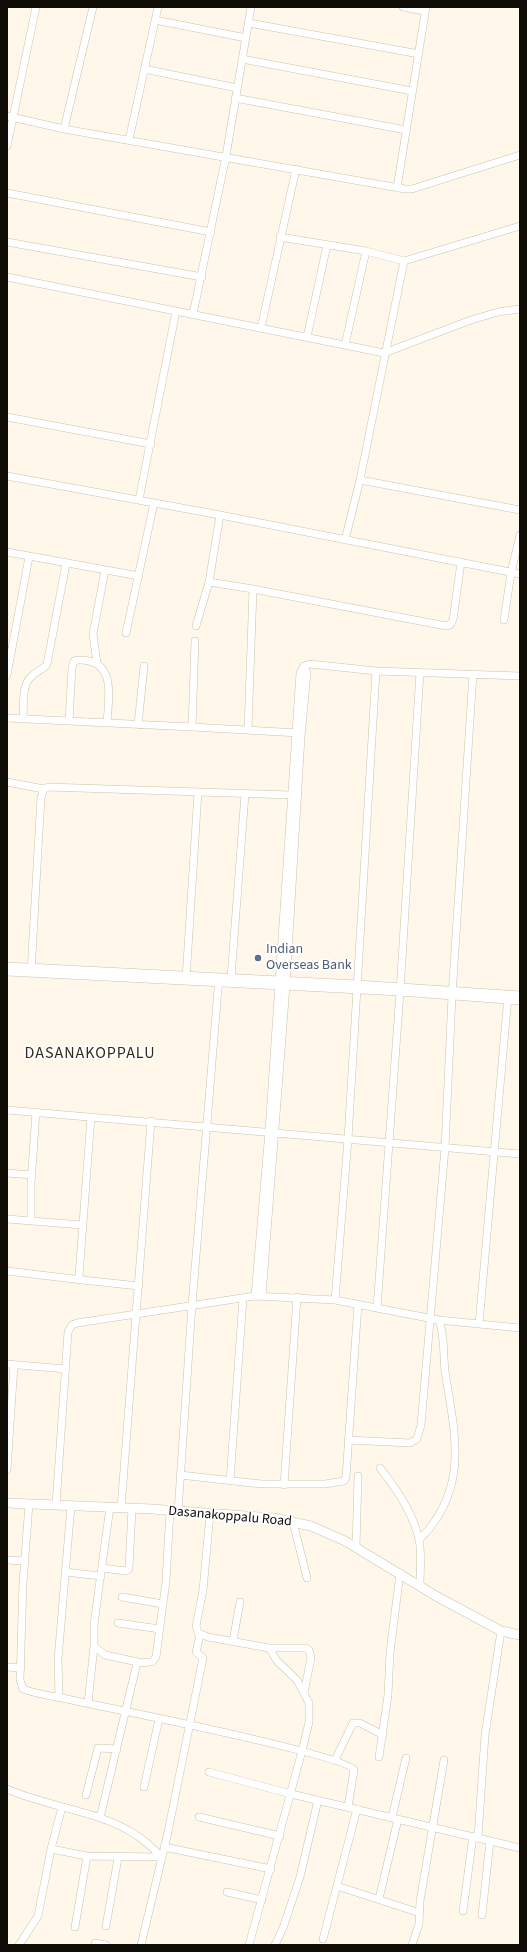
<!DOCTYPE html>
<html>
<head>
<meta charset="utf-8">
<style>
  body { margin:0 }
  #map { position:relative; width:527px; height:1952px; overflow:hidden; background:#fff8ea; font-family:"Source Sans 3",sans-serif }
  canvas { display:block }
  .frame { position:absolute; inset:0; border:8px solid #0f0b05; pointer-events:none }
</style>
</head>
<body>
<div id="map">
<canvas width="527" height="1952"></canvas>
<div class="frame"></div>
</div>
<script>
const ctx = document.querySelector('canvas').getContext('2d');
ctx.lineJoin = 'round';
function stroke(path, color, width, dash) { ctx.strokeStyle = color; ctx.lineWidth = width; ctx.lineCap = dash ? 'butt' : 'round'; ctx.setLineDash(dash || []); ctx.stroke(path); }
function label(font, color, halo, rows, align = 'center') {
  ctx.font = font + ' "Source Sans 3",sans-serif'; ctx.lineWidth = 4; ctx.setLineDash([]); ctx.textBaseline = 'middle'; ctx.strokeStyle = halo; ctx.fillStyle = color; for (const [text, x, y, turn = 0] of rows) {
    ctx.save(); ctx.translate(x, y); ctx.rotate((+turn || 0) * Math.PI / 180); ctx.textAlign = isNaN(turn) ? turn : align; if (halo) ctx.strokeText(text, 0, 0); ctx.fillText(text, 0, 0); ctx.restore();
  }
}
const minor = new Path2D(`
  M 403,7 L 425,11
  M 155,20 L 246,38
  M 249,23 L 419,54
  M 242,59 L 412,91
  M 144,69 L 237,88
  M 235,98 L 406,130
  M 7,116 L 64,129 L 405,189 L 412,189 L 520,155
  M 64,129 L 93,7
  M 129,140 L 158,7
  M 7,146 L 36,7
  M 397,188 L 426,7
  M 7,193 L 211,232
  M 280,237 L 366,251 L 404,261 L 520,226
  M 7,242 L 202,277
  M 7,277 L 384,353 L 471,320 L 498,312 L 520,309
  M 193,314 L 226,156 L 251,7
  M 261,328 L 296,169
  M 307,337 L 327,245
  M 345,345 L 366,251
  M 7,417 L 151,444
  M 7,476 L 220,515 L 520,574
  M 360,480 L 520,510
  M 139,500 L 176,311
  M 345,540 L 360,480 L 404,261
  M 7,552 L 139,576
  M 209,582 L 253,589 L 446,626 L 450,625 L 453,620 L 461,562
  M 504,620 L 511,573 L 520,535
  M 196,626 L 209,582 L 220,515
  M 126,633 L 154,503
  M 195,641 L 192,727 L 299,733
  M 97,663 L 93,634 L 105,570
  M 7,675 L 29,557
  M 7,718 L 192,727
  M 23,719 C 24,707 21,684 32,676 C 37,671 43,670 47,664 L 66,564
  M 69,721 L 72,668 L 74,661 C 79,659 84,660 89,661 C 116,667 108,703 107,723
  M 138,725 L 144,666
  M 248,730 L 253,589
  M 7,782 L 44,789
  M 7,966 L 357,984 L 520,995
  M 7,972 L 400,992 L 520,1001
  M 31,972 L 41,797 L 44,789 L 48,787 L 291,795
  M 231,978 L 245,794
  M 186,979 L 198,792
  M 7,1110 L 520,1154
  M 91,1117 L 79,1276 L 82,1280 L 139,1286
  M 7,1173 L 32,1175
  M 7,1219 L 82,1225
  M 31,1221 L 31,1183 L 36,1112
  M 7,1271 L 82,1280
  M 255,1296 L 269,1131 L 300,673 L 304,666 L 310,664 L 376,671 L 520,676
  M 262,1296 L 286,986 L 301,737 L 307,673 L 304,666
  M 335,1300 L 348,1139 L 376,671
  M 377,1308 L 400,992 L 420,672
  M 479,1324 L 508,996
  M 7,1364 L 66,1369
  M 348,1440 L 410,1443 L 417,1439 L 421,1425 L 445,1148 L 452,996 L 473,674
  M 380,1468 C 396,1488 413,1513 419,1539 C 422,1554 420,1570 420,1586
  M 7,1470 L 14,1365
  M 180,1475 L 261,1484 L 325,1484 L 344,1481 L 346,1477 L 358,1304
  M 230,1481 L 243,1298
  M 284,1485 L 297,1297
  M 29,1504 L 23,1583 L 20,1680 L 23,1689 C 39,1695 59,1697 76,1701 C 109,1708 347,1755 354,1770 L 348,1807
  M 56,1505 L 68,1332 L 72,1325 L 77,1323 L 255,1296 L 335,1300 L 439,1320 L 520,1328
  M 121,1508 L 151,1121
  M 178,1512 L 192,1305 L 219,977
  M 210,1514 L 203,1590 L 196,1626 L 198,1633 L 208,1637 L 269,1648 L 277,1661 L 297,1680 L 309,1703 L 309,1722 L 302,1751 L 249,1945
  M 293,1522 L 307,1578
  M 419,1540 C 470,1489 455,1435 445,1371 C 443,1354 445,1336 439,1320
  M 356,1548 L 358,1476
  M 7,1560 L 25,1561
  M 102,1568 L 126,1571 L 129,1569 L 132,1508
  M 65,1572 L 101,1576
  M 122,1597 L 163,1604
  M 118,1623 L 160,1629
  M 233,1641 L 240,1602
  M 94,1646 L 105,1655 L 138,1662
  M 269,1648 L 306,1648 L 309,1650 L 311,1658 L 304,1693
  M 7,1667 L 21,1668
  M 59,1697 L 58,1659 L 71,1506
  M 88,1703 L 94,1646 L 94,1624 L 110,1507
  M 379,1757 L 388,1695 L 390,1652 L 400,1573
  M 335,1760 L 353,1723 L 360,1723 L 383,1735
  M 209,1772 L 291,1794 L 520,1848
  M 144,1787 L 159,1719
  M 7,1789 C 47,1807 101,1811 136,1835 C 146,1841 154,1850 162,1857
  M 86,1795 L 98,1748 L 117,1749
  M 199,1817 L 280,1836
  M 392,1817 L 406,1758
  M 100,1818 L 137,1663 L 152,1662 L 156,1657 L 166,1581 L 170,1511
  M 478,1837 L 485,1735 L 501,1631
  M 164,1847 L 271,1869
  M 51,1849 L 87,1856 L 162,1857
  M 337,1886 L 420,1913
  M 227,1892 L 262,1900
  M 379,1899 L 398,1819
  M 463,1911 L 473,1836
  M 482,1915 L 490,1841
  M 106,1926 L 118,1858
  M 75,1927 L 87,1856
  M 323,1939 L 357,1809
  M 95,1943 L 106,1945
  M 19,1945 L 38,1916 L 51,1849 L 62,1807
  M 141,1945 L 168,1832 L 203,1658 L 196,1652 L 200,1635
  M 275,1945 L 283,1928 L 300,1877 L 318,1800
  M 412,1945 L 419,1924 L 420,1901 L 444,1760`);
const tertiary = new Path2D(`
  M 7,1503 L 152,1509 L 273,1518 L 311,1526 L 345,1541 L 436,1596 L 501,1631 L 520,1635`);
stroke(minor, '#ccc2ab', 8);
stroke(tertiary, '#ccc2ab', 10);
stroke(minor, '#fff', 7);
stroke(tertiary, '#fff', 9);
for (const [x, y, r, color] of [
  [258,958,4,"#5c6f8a"]
]) { const dot = new Path2D(); dot.arc(x, y, r, 0, 2 * Math.PI); ctx.fillStyle = color; ctx.fill(dot); stroke(dot, '#fff', 1.5); }
label('14px', '#4e5e75', '#fff', [
  ["Indian",266,950],
  ["Overseas Bank",266,966]
], 'left');
label('14px', '#0f0b05', '#fff', [
  ["Dasanakoppalu Road",230,1517,5]
]);
ctx.letterSpacing = '1px';
label('16px', '#332b18', '#fff', [
  ["DASANAKOPPALU",90,1054]
]);
ctx.letterSpacing = '0px';
</script>
</body>
</html>
